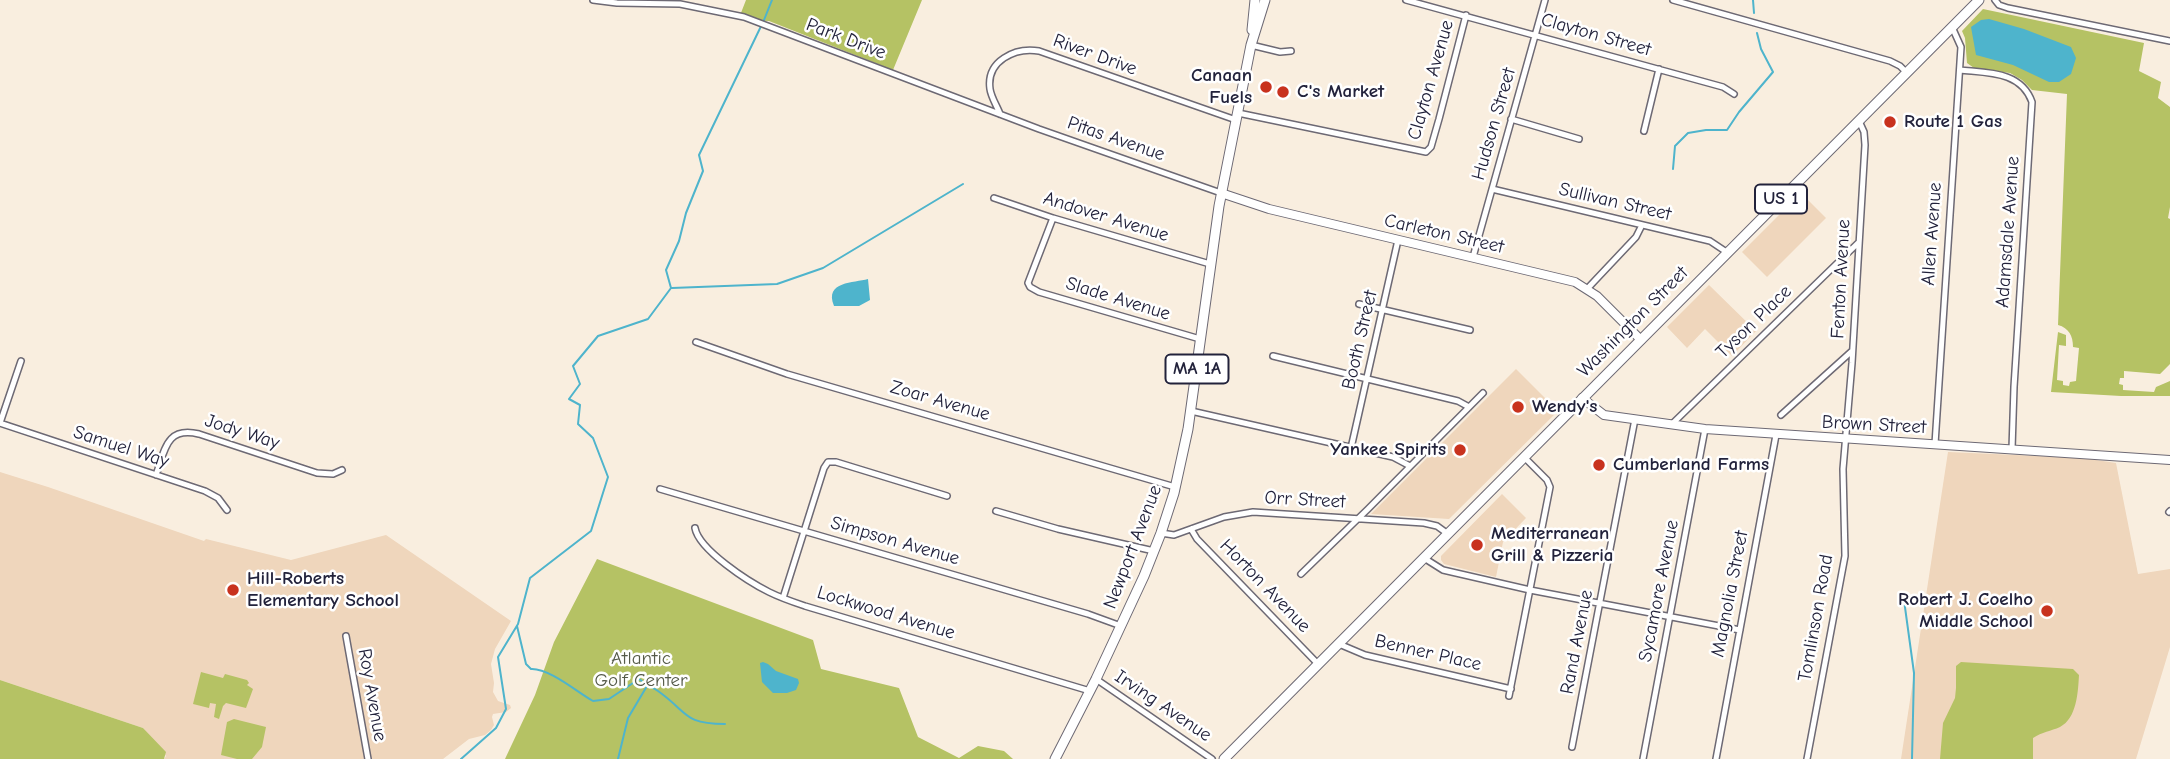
<!DOCTYPE html>
<html>
<head>
<meta charset="utf-8">
<style>
  body { margin:0 }
  canvas { display:block; background:#f9eedf }
</style>
</head>
<body>
<canvas width="2170" height="759"></canvas>
<script>
const ctx = document.querySelector('canvas').getContext('2d');
ctx.lineJoin = 'round';
function fillPath(path, color) { ctx.fillStyle = color; ctx.fill(path, 'evenodd'); }
function stroke(path, color, width, dash) { ctx.strokeStyle = color; ctx.lineWidth = width; ctx.lineCap = dash ? 'butt' : 'round'; ctx.setLineDash(dash || []); ctx.stroke(path); }
function label(font, color, halo, rows, align = 'center') {
  ctx.font = font + ' "Comic Neue",sans-serif'; ctx.lineWidth = 5; ctx.setLineDash([]); ctx.textBaseline = 'middle'; ctx.strokeStyle = halo; ctx.fillStyle = color; for (const [text, x, y, turn = 0] of rows) {
    ctx.save(); ctx.translate(x, y); ctx.rotate((+turn || 0) * Math.PI / 180); ctx.textAlign = isNaN(turn) ? turn : align; if (halo) ctx.strokeText(text, 0, 0); ctx.fillText(text, 0, 0); ctx.restore();
  }
}
fillPath(new Path2D(`
  M 1801,193 L 1826,218 L 1767,277 L 1742,252 Z
  M 1709,285 L 1756,331 L 1732,356 L 1705,329 L 1687,348 L 1667,327 Z
  M 1516,369 L 1556,409 L 1557,412 L 1449,519 L 1371,514 Z
  M 1948,452 L 2083,458 L 2116,463 L 2138,574 L 2170,569 L 2170,647 L 2136,759 L 1901,759 Z
  M 0,472 L 48,487 L 204,541 L 206,539 L 291,560 L 386,535 L 511,621 L 495,649 L 491,664 L 494,683 L 493,692 L 498,701 L 510,705 L 511,708 L 506,712 L 493,714 L 492,717 L 494,725 L 491,730 L 485,735 L 469,739 L 443,759 L 164,759 L 166,756 L 143,728 L 0,680 Z
  M 1502,494 L 1526,518 L 1503,542 L 1496,577 L 1444,564 L 1441,560 L 1441,556 Z`), '#efd6bc');
fillPath(new Path2D(`
  M 746,0 L 922,0 L 893,70 L 769,21 L 747,20 L 739,18 Z
  M 1983,9 L 2144,43 L 2139,71 L 2161,82 L 2158,98 L 2170,107 L 2170,207 L 2168,218 L 2170,219 L 2170,364 L 2160,374 L 2124,371 L 2124,378 L 2120,378 L 2119,384 L 2123,385 L 2123,390 L 2154,392 L 2156,387 L 2170,381 L 2170,396 L 2121,396 L 2051,392 L 2058,332 L 2066,335 L 2066,346 L 2059,345 L 2057,380 L 2063,381 L 2063,385 L 2069,386 L 2070,382 L 2076,381 L 2079,348 L 2073,347 C 2073,336 2069,328 2058,325 L 2067,94 L 2032,90 L 2022,80 L 2010,73 L 1974,68 L 1967,63 L 1965,38 L 1962,31 Z
  M 597,559 L 813,640 L 821,669 L 899,688 L 918,737 L 959,758 L 978,746 L 1004,751 L 1013,759 L 505,759 L 535,695 L 554,642 Z
  M 1961,662 L 2073,669 L 2079,675 C 2078,692 2077,718 2060,727 C 2051,731 2042,732 2033,738 L 2033,759 L 1940,759 L 1943,723 L 1955,698 L 1956,688 L 1956,666 Z
  M 201,672 L 223,678 L 225,674 L 247,680 L 249,683 L 247,685 L 253,689 L 246,708 L 226,703 L 223,706 L 219,719 L 214,717 L 216,704 L 210,703 L 209,708 L 193,704 Z
  M 0,680 L 143,728 L 166,752 L 164,759 L 0,759 Z
  M 234,719 L 266,727 L 262,747 L 252,759 L 237,759 L 221,755 L 227,722 Z`), '#b5c264');
fillPath(new Path2D(`
  M 1989,19 L 2024,29 L 2071,47 L 2076,58 L 2071,74 L 2059,82 L 2049,82 L 2013,65 L 1976,55 L 1971,27 L 1981,20 Z
  M 868,279 L 870,300 L 859,306 L 834,306 C 824,281 854,283 868,279 Z
  M 763,662 L 768,664 L 776,671 L 798,679 L 799,683 L 796,690 L 787,693 L 773,693 L 762,682 L 760,663 Z`), '#4eb4cc');
stroke(new Path2D(`
  M 1753,0 L 1754,13
  M 1673,169 L 1675,146 L 1688,133 L 1706,130 L 1727,130 L 1739,112 L 1773,72 L 1761,49 L 1757,33
  M 672,288 L 777,284 L 823,268 L 963,184
  M 1904,600 L 1914,673 L 1912,759
  M 517,626 L 526,664 L 531,669 C 549,668 577,692 593,701 L 609,699 L 639,679 C 646,685 651,686 658,691 C 689,713 683,724 725,724
  M 461,759 L 496,728 L 506,709 L 498,657 L 518,624 L 530,578 L 591,531 L 608,477 L 593,438 L 578,424 L 580,405 L 569,399 L 580,384 L 573,366 L 598,336 L 648,319 L 671,288 L 666,270 L 679,241 L 686,213 L 703,171 L 699,155 L 764,20 L 772,0
  M 618,759 L 628,718 L 647,686`), '#4eb4cc', 2);
const street = new Path2D(`
  M 593,0 L 617,3 L 680,4 L 744,17 L 1039,129 L 1221,193
  M 1406,0 L 1723,87 L 1734,94
  M 1673,0 L 1890,61 L 1900,66 L 1907,73
  M 1995,0 L 1999,5 L 2008,8 L 2170,41
  M 1251,45 L 1280,52 L 1291,51
  M 1960,70 C 1988,73 2021,71 2032,102 L 2014,387 L 2012,449
  M 1238,113 L 1426,152 L 1431,147 L 1439,119 L 1466,15
  M 1000,114 C 997,106 991,97 990,89 C 986,61 1015,47 1039,51 L 1236,120
  M 1511,119 L 1579,139
  M 1644,131 L 1659,69
  M 1492,189 L 1710,241 L 1728,253
  M 994,198 L 1053,218 L 1210,264
  M 1053,218 L 1028,283 L 1030,287 L 1039,292 L 1200,339
  M 1473,257 L 1545,0
  M 1587,289 L 1636,237 L 1642,225
  M 1359,304 L 1470,330
  M 696,342 L 787,374 L 1175,487
  M 1273,356 L 1458,401 L 1469,407
  M 1191,411 L 1393,457 L 1410,466
  M 1781,415 L 1852,351
  M 0,423 L 205,491 L 218,498 L 227,510
  M 0,423 L 21,361
  M 1672,424 L 1858,243
  M 1935,444 L 1961,47 L 1952,27
  M 1351,448 L 1398,240
  M 156,475 C 165,450 166,426 199,434 L 317,473 L 333,474 L 342,470
  M 660,489 L 1088,614 L 1121,626
  M 996,511 L 1058,529 L 1154,551
  M 2169,512 L 2170,511
  M 695,528 C 699,550 749,582 769,592 C 781,598 793,602 805,606 L 1090,691
  M 1191,529 L 1197,539 L 1318,664
  M 1161,533 L 1174,535 L 1224,517 L 1253,512 L 1424,523 L 1437,526 L 1448,534
  M 1424,558 L 1443,570 L 1530,590 L 1740,630
  M 1301,574 L 1368,509 L 1483,393
  M 783,598 L 824,468 L 828,462 L 836,462 L 947,496
  M 346,636 L 368,759
  M 1339,644 L 1365,655 L 1511,689
  M 1096,679 L 1212,759
  M 1509,696 L 1550,487 L 1547,480 L 1524,457
  M 1572,747 L 1635,419
  M 1643,759 L 1705,429
  M 1716,759 L 1776,435
  M 1807,759 L 1845,556 L 1843,469 L 1852,363 L 1865,145 L 1864,132 L 1859,121`);
const secondary = new Path2D(`
  M 1221,193 L 1269,209 L 1575,282 L 1597,296 L 1641,340
  M 1582,398 L 1604,415 L 1705,429 L 2170,460`);
const primary = new Path2D(`
  M 1252,30 L 1255,0
  M 1055,759 L 1096,679 L 1144,576 L 1161,533 L 1174,493 L 1188,429 L 1219,206 L 1251,45 L 1265,0
  M 1224,759 L 1979,0`);
stroke(street, '#6d6974', 8);
stroke(secondary, '#6d6974', 10);
stroke(primary, '#6d6974', 11);
stroke(street, '#fff', 5);
stroke(secondary, '#fff', 8);
stroke(primary, '#fff', 9);
for (const [x, y, r, color] of [
  [1266,87,7,"#c8321e"],
  [1283,92,7,"#c8321e"],
  [1890,122,7,"#c8321e"],
  [1518,407,7,"#c8321e"],
  [1460,450,7,"#c8321e"],
  [1599,465,7,"#c8321e"],
  [1477,545,7,"#c8321e"],
  [233,590,7,"#c8321e"],
  [2047,611,7,"#c8321e"]
]) { const dot = new Path2D(); dot.arc(x, y, r, 0, 2 * Math.PI); ctx.fillStyle = color; ctx.fill(dot); stroke(dot, '#fff', 2.5); }
for (const [x, y, w] of [
  [1781,199,52],
  [1197,369,63]
]) { const box = new Path2D(); box.roundRect(x - w / 2, y - 14.5, w, 29, 5); ctx.fillStyle = '#fff'; ctx.fill(box); stroke(box, '#22223b', 2); }
label('bold 18px', '#22223b', null, [
  ["US 1",1781,199],
  ["MA 1A",1197,369]
]);
label('19px', '#22223b', '#fff', [
  ["Clayton Street",1596,35,16],
  ["Park Drive",846,39,21],
  ["River Drive",1095,55,20],
  ["Clayton Avenue",1431,80,-74],
  ["Hudson Street",1494,124,-74],
  ["Pitas Avenue",1116,139,19],
  ["Sullivan Street",1615,202,13],
  ["Andover Avenue",1106,217,17],
  ["Adamsdale Avenue",2008,232,-86],
  ["Carleton Street",1444,234,13],
  ["Allen Avenue",1932,234,-86],
  ["Fenton Avenue",1841,279,-87],
  ["Slade Avenue",1118,299,17],
  ["Washington Street",1633,322,-45],
  ["Tyson Place",1754,322,-44],
  ["Booth Street",1360,340,-77],
  ["Zoar Avenue",940,401,16],
  ["Brown Street",1874,425,3],
  ["Jody Way",242,432,18],
  ["Samuel Way",121,447,18],
  ["Orr Street",1305,500,3],
  ["Simpson Avenue",895,541,16],
  ["Newport Avenue",1133,547,-69],
  ["Horton Avenue",1265,586,46],
  ["Sycamore Avenue",1659,591,-79],
  ["Magnolia Street",1730,594,-79],
  ["Lockwood Avenue",886,613,17],
  ["Tomlinson Road",1816,618,-80],
  ["Rand Avenue",1577,642,-79],
  ["Benner Place",1428,653,13],
  ["Roy Avenue",372,695,80],
  ["Irving Avenue",1163,706,34]
]);
label('bold 19px', '#22223b', '#fff', [
  ["Canaan",1252,76,"right"],
  ["Fuels",1252,98,"right"],
  ["C's Market",1297,92],
  ["Route 1 Gas",1904,122],
  ["Wendy's",1532,407],
  ["Yankee Spirits",1446,450,"right"],
  ["Cumberland Farms",1613,465],
  ["Mediterranean",1491,534],
  ["Grill & Pizzeria",1491,556],
  ["Hill-Roberts",247,579],
  ["Elementary School",247,601],
  ["Robert J. Coelho",2033,600,"right"],
  ["Middle School",2033,622,"right"]
], 'left');
label('19px', '#555a49', '#fff', [
  ["Atlantic",641,659],
  ["Golf Center",641,681]
]);
</script>
</body>
</html>
